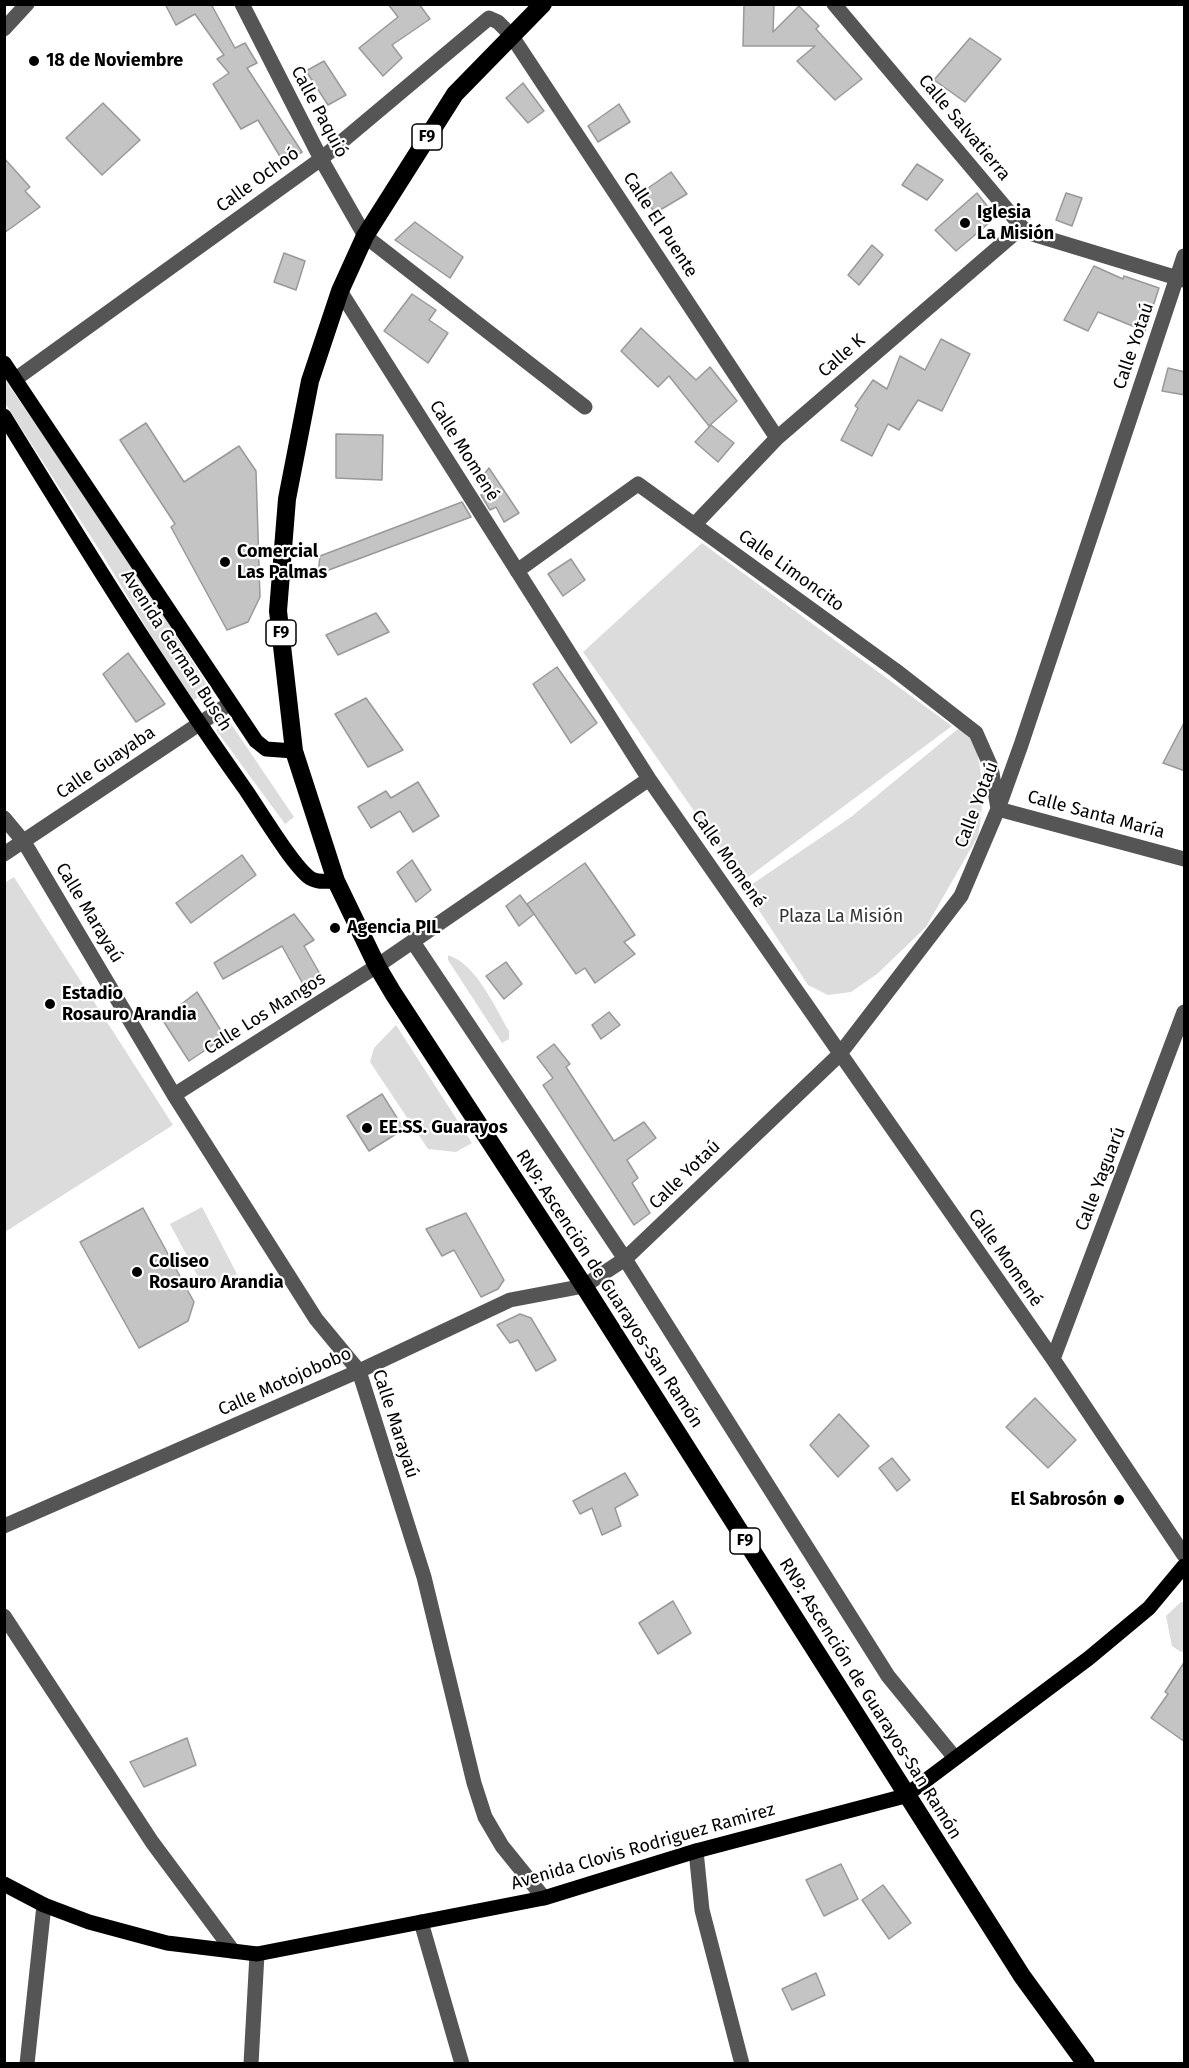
<!DOCTYPE html>
<html>
<head>
<meta charset="utf-8">
<style>
  body { margin:0 }
  #map { position:relative; width:1189px; height:2068px; overflow:hidden; background:#fff; font-family:"Fira Sans",sans-serif }
  canvas { display:block }
  .frame { position:absolute; inset:0; border:6px solid #000; pointer-events:none }
</style>
</head>
<body>
<div id="map">
<canvas width="1189" height="2068"></canvas>
<div class="frame"></div>
</div>
<script>
const ctx = document.querySelector('canvas').getContext('2d');
ctx.lineJoin = 'round';
function fillPath(path, color) { ctx.fillStyle = color; ctx.fill(path, 'evenodd'); }
function stroke(path, color, width, dash) { ctx.strokeStyle = color; ctx.lineWidth = width; ctx.lineCap = dash ? 'butt' : 'round'; ctx.setLineDash(dash || []); ctx.stroke(path); }
function label(font, color, halo, rows, align = 'center') {
  ctx.font = font + ' "Fira Sans",sans-serif'; ctx.lineWidth = 4.5; ctx.setLineDash([]); ctx.textBaseline = 'middle'; ctx.strokeStyle = halo; ctx.fillStyle = color; for (const [text, x, y, turn = 0] of rows) {
    ctx.save(); ctx.translate(x, y); ctx.rotate((+turn || 0) * Math.PI / 180); ctx.textAlign = isNaN(turn) ? turn : align; if (halo) ctx.strokeText(text, 0, 0); ctx.fillText(text, 0, 0); ctx.restore();
  }
}
fillPath(new Path2D(`
  M 4,378 L 135,570 L 210,690 L 191,702 L 102,554 L 5,403 Z
  M 702,543 L 952,726 L 743,881 L 583,652 Z
  M 229,721 L 294,817 L 285,824 L 216,730 Z
  M 959,728 C 963,732 970,737 973,742 C 984,765 984,811 978,836 L 926,927 L 877,974 L 851,992 L 828,995 L 808,985 L 745,889 L 851,817 Z
  M 14,877 L 173,1125 L 5,1232 L 4,883 Z
  M 448,955 C 477,965 494,1006 509,1031 L 509,1039 L 502,1043 L 448,960 Z
  M 396,1025 L 472,1143 L 456,1152 L 428,1149 L 370,1062 L 374,1048 Z
  M 202,1207 L 237,1274 L 205,1290 L 170,1224 Z
  M 1181,1602 L 1184,1602 L 1184,1651 L 1181,1652 L 1172,1646 L 1166,1616 Z`), '#dcdcdc');
const building = new Path2D(`
  M 165,4 L 211,4 L 235,48 L 245,43 L 257,63 L 247,68 L 302,152 L 284,163 L 258,120 L 241,129 L 213,84 L 229,73 L 217,59 L 224,55 L 195,14 L 176,25 Z
  M 388,4 L 419,4 L 430,19 L 392,45 L 402,58 L 383,76 L 359,48 L 398,17 Z
  M 744,4 L 774,4 L 773,32 L 799,6 L 819,26 L 816,29 L 862,79 L 835,100 L 797,61 L 815,46 L 743,46 Z
  M 970,38 L 1001,59 L 965,102 L 934,80 Z
  M 324,61 L 346,95 L 328,105 L 306,71 Z
  M 523,83 L 544,111 L 528,123 L 506,98 Z
  M 103,103 L 140,140 L 102,175 L 66,138 Z
  M 619,104 L 630,122 L 598,142 L 588,126 Z
  M 4,158 L 30,187 L 25,191 L 40,207 L 4,233 Z
  M 917,164 L 943,180 L 927,200 L 902,185 Z
  M 671,172 L 687,194 L 655,213 L 641,193 Z
  M 977,193 L 996,217 L 956,251 L 935,230 Z
  M 1066,193 L 1082,198 L 1072,226 L 1056,220 Z
  M 415,222 L 463,257 L 450,278 L 395,240 Z
  M 872,245 L 883,255 L 859,285 L 848,275 Z
  M 284,253 L 305,261 L 296,290 L 274,282 Z
  M 1094,266 L 1123,279 L 1124,276 L 1159,288 L 1145,331 L 1098,312 L 1088,331 L 1064,320 Z
  M 412,294 L 436,310 L 429,320 L 448,333 L 428,363 L 384,331 Z
  M 641,328 L 696,380 L 710,367 L 737,401 L 709,426 L 669,376 L 658,387 L 621,351 Z
  M 941,339 L 970,354 L 942,411 L 918,400 L 899,430 L 888,424 L 872,456 L 841,440 L 858,408 L 855,406 L 873,380 L 887,389 L 900,356 L 925,370 Z
  M 1168,368 L 1185,372 L 1185,395 L 1162,391 Z
  M 146,423 L 184,482 L 239,446 L 256,471 L 260,597 L 248,622 L 227,630 L 171,527 L 175,524 L 120,440 Z
  M 711,425 L 734,443 L 718,462 L 695,442 Z
  M 336,434 L 383,435 L 382,480 L 336,478 Z
  M 489,468 L 519,513 L 504,522 L 496,507 L 490,510 L 481,495 L 486,493 L 478,482 Z
  M 462,502 L 471,517 L 318,574 L 320,556 Z
  M 571,559 L 585,580 L 563,596 L 548,574 Z
  M 376,613 L 389,632 L 338,655 L 326,635 Z
  M 128,653 L 165,704 L 136,722 L 103,674 Z
  M 557,667 L 597,723 L 571,743 L 533,684 Z
  M 366,698 L 403,750 L 368,767 L 335,714 Z
  M 1185,721 L 1185,771 L 1163,763 Z
  M 418,782 L 439,816 L 413,832 L 400,811 L 371,828 L 358,807 L 386,791 L 391,798 Z
  M 242,855 L 256,875 L 191,923 L 176,903 Z
  M 412,860 L 431,890 L 416,902 L 397,872 Z
  M 585,863 L 635,935 L 624,942 L 635,954 L 595,983 L 585,968 L 576,974 L 527,904 Z
  M 520,895 L 534,914 L 519,926 L 506,906 Z
  M 294,914 L 314,940 L 304,946 L 320,974 L 303,984 L 282,946 L 223,979 L 214,963 Z
  M 506,962 L 522,984 L 504,999 L 486,976 Z
  M 197,992 L 225,1037 L 189,1061 L 162,1019 Z
  M 609,1012 L 620,1025 L 601,1039 L 592,1025 Z
  M 554,1044 L 570,1064 L 566,1067 L 614,1141 L 644,1122 L 656,1138 L 627,1160 L 638,1178 L 632,1183 L 650,1213 L 634,1225 L 543,1085 L 553,1078 L 537,1057 Z
  M 382,1094 L 404,1129 L 369,1151 L 347,1116 Z
  M 143,1208 L 194,1302 L 188,1321 L 139,1348 L 80,1242 Z
  M 466,1213 L 504,1280 L 498,1289 L 481,1297 L 454,1250 L 442,1256 L 426,1229 Z
  M 520,1314 L 531,1318 L 556,1360 L 536,1371 L 518,1340 L 510,1343 L 497,1325 Z
  M 1035,1398 L 1076,1440 L 1048,1468 L 1006,1427 Z
  M 839,1414 L 869,1446 L 838,1477 L 810,1445 Z
  M 892,1458 L 910,1480 L 897,1491 L 879,1468 Z
  M 625,1473 L 638,1495 L 615,1508 L 621,1526 L 602,1535 L 592,1508 L 580,1514 L 573,1501 Z
  M 673,1601 L 691,1633 L 658,1654 L 639,1623 Z
  M 1185,1661 L 1185,1742 L 1151,1718 L 1168,1694 L 1165,1692 Z
  M 187,1738 L 196,1765 L 144,1787 L 130,1762 Z
  M 841,1864 L 858,1899 L 824,1916 L 806,1880 Z
  M 883,1885 L 911,1923 L 889,1939 L 862,1900 Z
  M 816,1973 L 825,1995 L 792,2010 L 782,1989 Z`);
fillPath(building, '#c4c4c4');
stroke(building, '#999', 1.5);
stroke(new Path2D(`
  M 242,4 L 321,159 L 365,236 L 585,407
  M 834,4 L 1026,232 L 1184,280
  M 4,29 L 27,4
  M 340,291 L 649,779 L 1053,1359 L 1184,1555
  M 17,378 L 321,159 L 489,18 L 498,22 L 511,35 L 777,438
  M 696,523 L 777,438 L 1022,227
  M 517,571 L 638,484 L 895,670 L 976,733 L 991,767 L 998,809 L 1184,859
  M 4,818 L 24,842 L 174,1095 L 316,1319 L 359,1371 L 424,1577 L 474,1783 L 485,1817 L 502,1846 L 544,1898
  M 4,854 L 229,704
  M 413,942 L 625,1259 L 888,1676 L 955,1758
  M 174,1095 L 377,966 L 649,779
  M 1053,1359 L 1184,1012
  M 4,1526 L 359,1371 L 510,1300 L 584,1286 L 625,1259 L 839,1055 L 961,896 L 998,809 L 1021,745 L 1184,256
  M 4,1616 L 152,1842 L 233,1951
  M 696,1851 L 702,1910 L 742,2064
  M 421,1922 L 462,2064
  M 27,2064 L 44,1905
  M 251,2064 L 257,1954`), '#555', 15);
stroke(new Path2D(`
  M 4,363 L 256,741 L 266,749 L 294,751
  M 4,416 C 81,541 158,666 243,786 C 258,807 292,865 310,878 C 318,883 328,881 336,881
  M 4,1884 L 44,1905 L 89,1922 L 167,1943 L 257,1954 L 544,1898 L 696,1851 L 905,1796 L 1089,1658 L 1149,1608 L 1184,1566`), '#000', 15);
stroke(new Path2D(`
  M 543,4 L 455,94 L 365,236 L 340,291 L 310,381 L 287,499 L 278,611 L 294,751 L 336,881 L 377,966 L 393,993 L 584,1286 L 1022,1976 L 1086,2064`), '#000', 18);
for (const [x, y, r, color] of [
  [34,61,6,"#000"],
  [965,223,6,"#000"],
  [225,562,6,"#000"],
  [335,928,6,"#000"],
  [50,1004,6,"#000"],
  [367,1128,6,"#000"],
  [137,1272,6,"#000"],
  [1119,1500,6,"#000"]
]) { const dot = new Path2D(); dot.arc(x, y, r, 0, 2 * Math.PI); ctx.fillStyle = color; ctx.fill(dot); stroke(dot, '#fff', 2); }
for (const [x, y, w] of [
  [427,137,30],
  [281,633,30],
  [745,1541,30]
]) { const box = new Path2D(); box.roundRect(x - w / 2, y - 13, w, 26, 4.5); ctx.fillStyle = '#fff'; ctx.fill(box); stroke(box, '#000', 1.5); }
label('bold 16px', '#000', null, [
  ["F9",427,137],
  ["F9",281,633],
  ["F9",745,1541]
]);
label('bold 18px', '#000', '#fff', [
  ["18 de Noviembre",46,61],
  ["Iglesia",977,213],
  ["La Misión",977,234],
  ["Comercial",237,552],
  ["Las Palmas",237,573],
  ["Agencia PIL",347,928],
  ["Estadio",62,994],
  ["Rosauro Arandia",62,1015],
  ["EE.SS. Guarayos",379,1128],
  ["Coliseo",149,1262],
  ["Rosauro Arandia",149,1283],
  ["El Sabrosón",1107,1500,"right"]
], 'left');
label('18px', '#000', '#fff', [
  ["Calle Paquió",319,112,62],
  ["Calle Salvatierra",964,128,50],
  ["Calle Ochoó",258,180,-36],
  ["Calle El Puente",660,225,57],
  ["Calle Yotaú",1134,346,-71],
  ["Calle K",842,356,-41],
  ["Calle Momené",464,451,58],
  ["Calle Limoncito",791,571,36],
  ["Avenida German Busch",176,651,57],
  ["Calle Guayaba",106,763,-34],
  ["Calle Yotaú",977,805,-69],
  ["Calle Santa María",1096,815,15],
  ["Calle Momené",728,859,55],
  ["Calle Marayaú",89,913,59],
  ["Calle Los Mangos",265,1014,-32],
  ["Calle Yotaú",685,1175,-44],
  ["Calle Yaguarú",1101,1179,-69],
  ["Calle Momené",1005,1258,55],
  ["RN9: Ascención de Guarayos-San Ramón",609,1289,57],
  ["Calle Motojobobo",285,1382,-24],
  ["Calle Marayaú",395,1424,72],
  ["RN9: Ascención de Guarayos-San Ramón",870,1699,58],
  ["Avenida Clovis Rodriguez Ramirez",643,1847,-16]
]);
label('18px', '#333', '#fff', [
  ["Plaza La Misión",841,917]
]);
</script>
</body>
</html>
